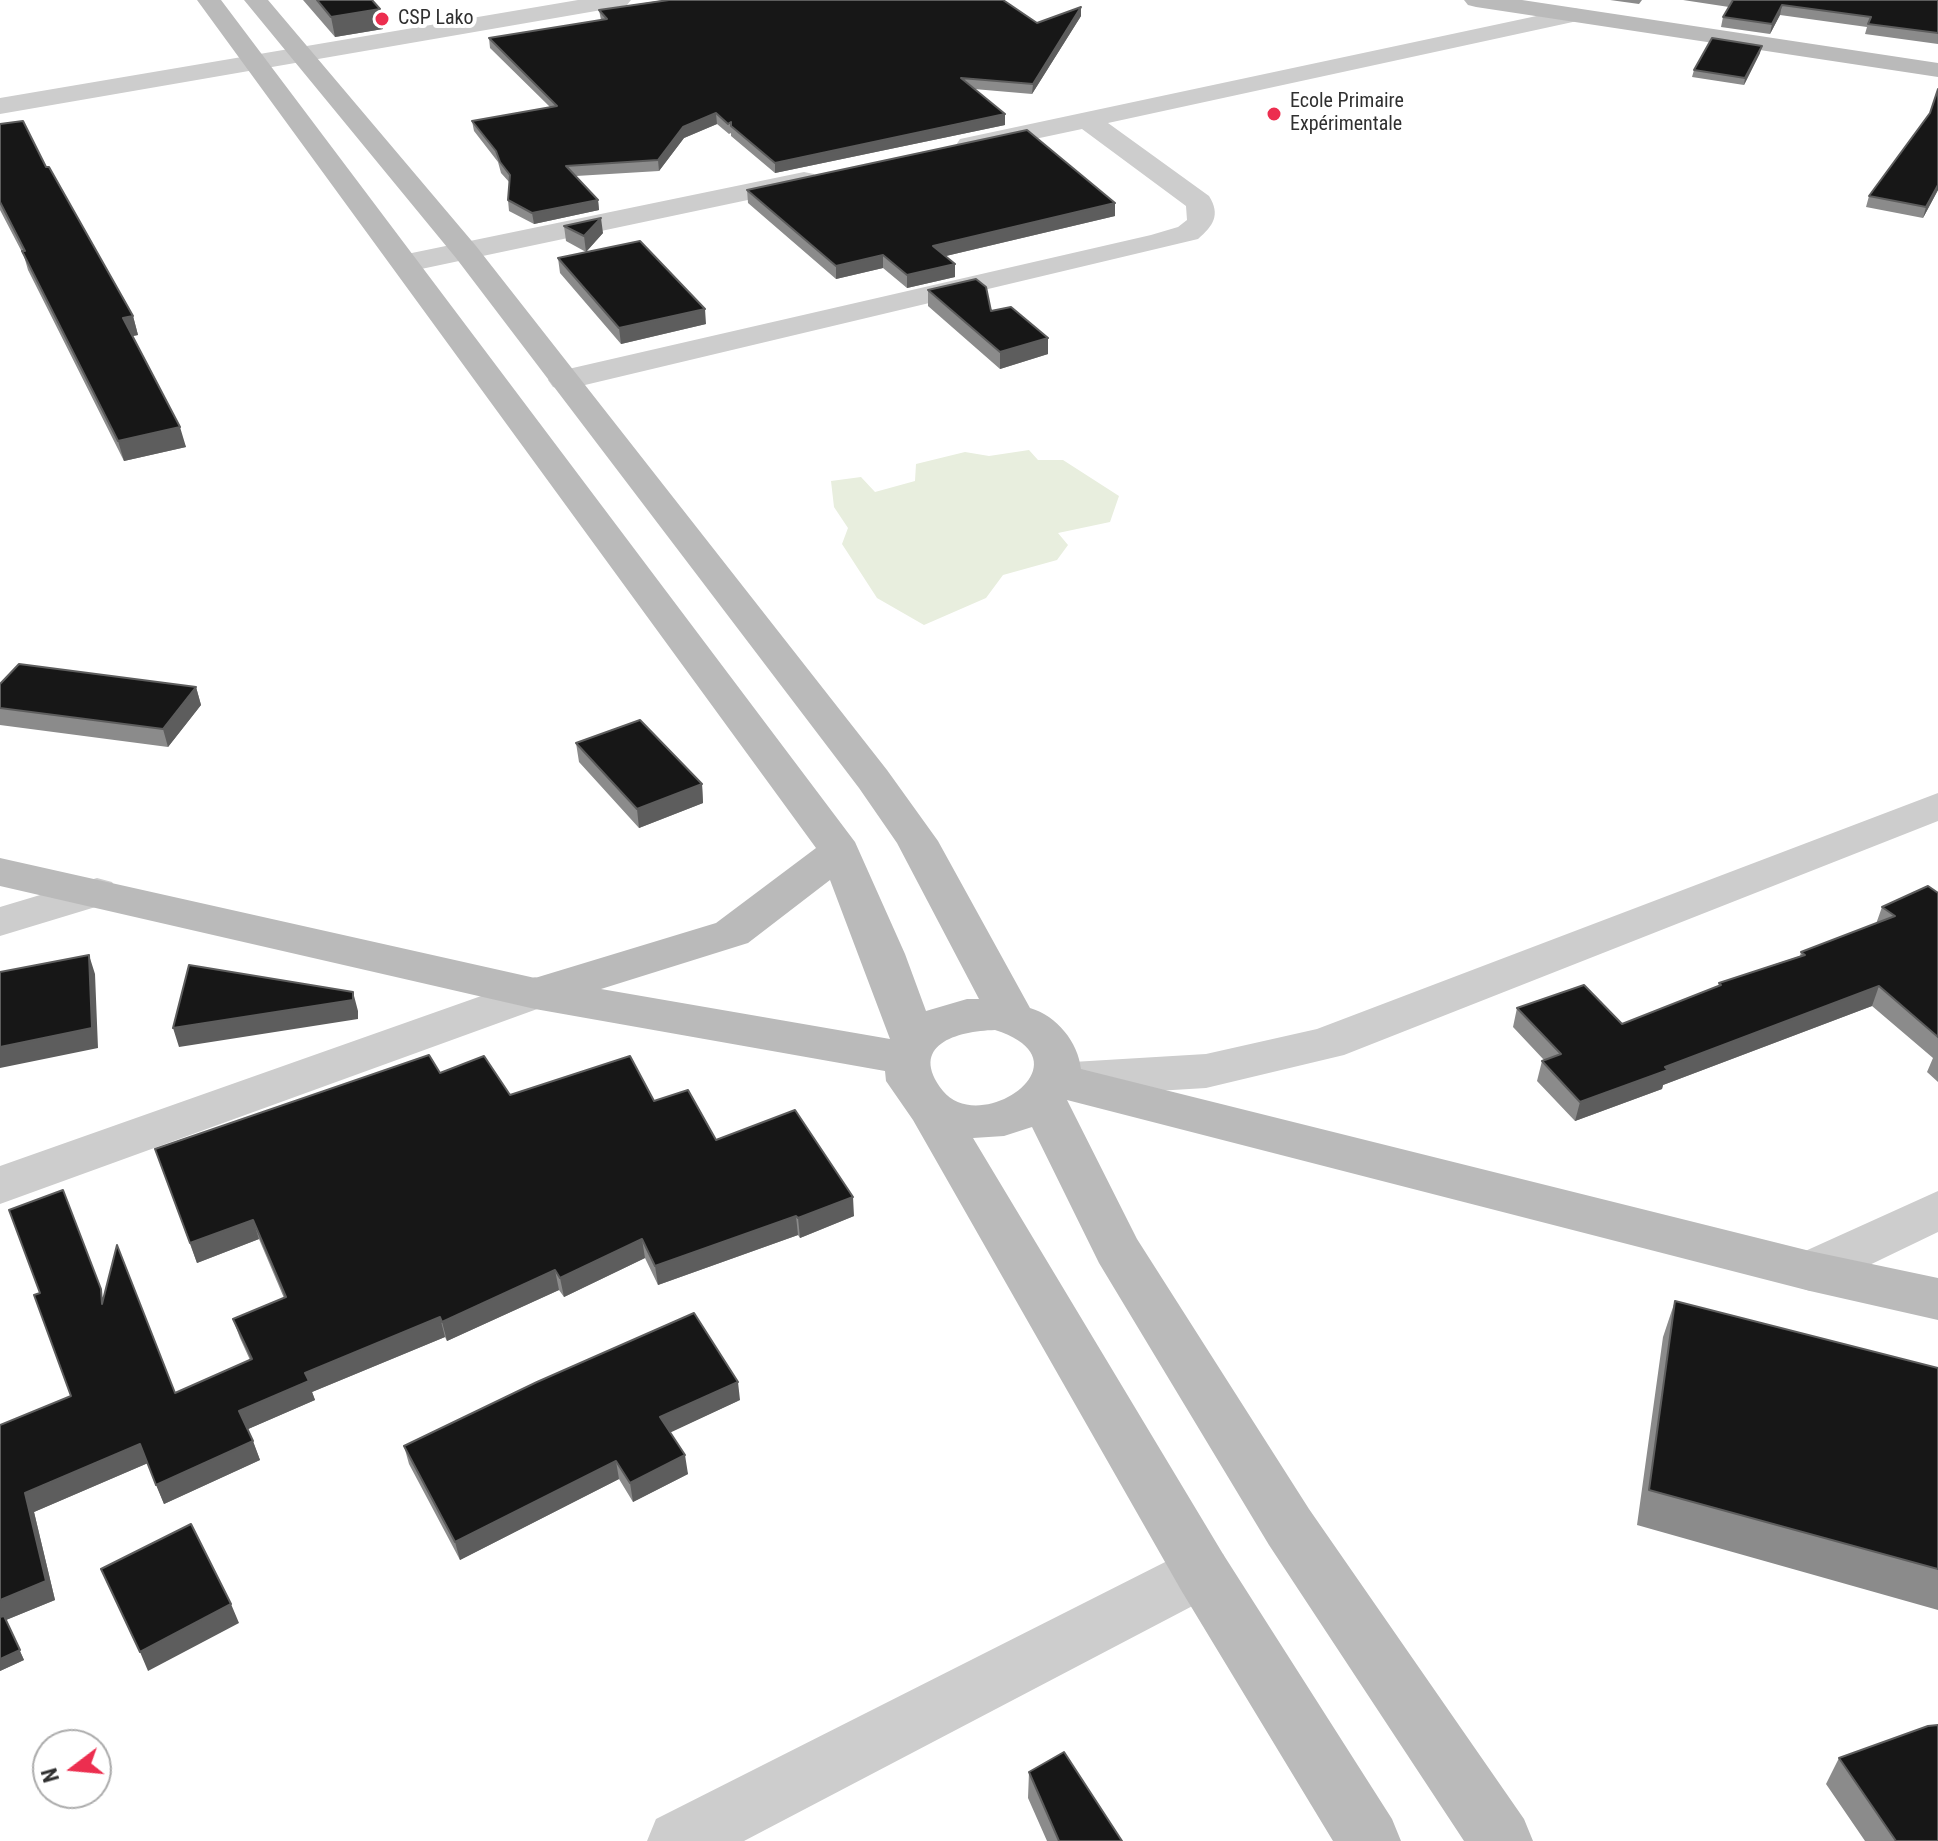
<!DOCTYPE html>
<html>
<head>
<meta charset="utf-8">
<style>
  body { margin:0 }
  #map { position:relative; width:1938px; height:1841px; overflow:hidden; background:#fff; font-family:"Roboto Condensed",sans-serif }
  canvas { display:block }
  .north { position:absolute; left:32px; top:1729px; width:80px; height:80px; box-sizing:border-box; background:#fff; border:2px solid #acacac; border-radius:50%; rotate:254deg; font-size:22px; font-weight:700; line-height:32px; text-align:center; color:#303030 }
  .north::after { content:''; display:block; margin:auto; width:28px; height:36px; background:#ec2e4f; clip-path:polygon(50% 0,100% 100%,50% 72%,0 100%) }
</style>
</head>
<body>
<div id="map">
<canvas width="1938" height="1841"></canvas>
<div class="north">N</div>
</div>
<script>
const ctx = document.querySelector('canvas').getContext('2d');
ctx.lineJoin = 'round';
function fillPath(path, color) { ctx.fillStyle = color; ctx.fill(path, 'evenodd'); }
function stroke(path, color, width, dash) { ctx.strokeStyle = color; ctx.lineWidth = width; ctx.lineCap = dash ? 'butt' : 'round'; ctx.setLineDash(dash || []); ctx.stroke(path); }
function label(font, color, halo, rows, align = 'center') {
  ctx.font = font + ' "Roboto Condensed",sans-serif'; ctx.lineWidth = 8; ctx.setLineDash([]); ctx.textBaseline = 'middle'; ctx.strokeStyle = halo; ctx.fillStyle = color; for (const [text, x, y, turn = 0] of rows) {
    ctx.save(); ctx.translate(x, y); ctx.rotate((+turn || 0) * Math.PI / 180); ctx.textAlign = isNaN(turn) ? turn : align; if (halo) ctx.strokeText(text, 0, 0); ctx.fillText(text, 0, 0); ctx.restore();
  }
}
fillPath(new Path2D(`
  M 1029,450 L 1038,460 L 1063,460 L 1119,496 L 1110,522 L 1058,533 L 1068,545 L 1057,560 L 1003,575 L 986,598 L 924,625 L 877,598 L 842,544 L 848,528 L 834,507 L 831,481 L 861,477 L 875,492 L 915,481 L 916,464 L 965,452 L 989,456 Z`), '#e8eede');
fillPath(new Path2D(`
  M 578,0 L 631,0 L 627,5 L 619,7 L 0,114 L 0,98 Z
  M 1574,8 L 1582,10 L 1586,15 L 1582,20 L 1108,123 L 1209,196 C 1221,215 1213,226 1198,239 L 564,390 L 553,387 L 548,380 L 553,373 L 564,370 L 1151,235 L 1178,227 L 1187,220 L 1186,206 L 1082,129 L 969,153 L 960,151 L 956,145 L 960,139 Z
  M 804,172 L 814,174 L 818,180 L 814,186 L 407,272 L 397,269 L 392,263 L 397,257 L 407,254 Z
  M 1938,793 L 1938,821 L 1344,1055 L 1206,1088 L 1056,1097 L 1039,1092 L 1032,1080 L 1039,1068 L 1056,1063 L 1206,1054 L 1317,1029 Z
  M 97,878 L 112,882 L 119,892 L 112,902 L 0,936 L 0,907 Z
  M 535,977 L 551,982 L 558,993 L 551,1004 L 0,1204 L 0,1166 Z
  M 1938,1191 L 1938,1232 L 1828,1285 L 1810,1291 L 1792,1285 L 1784,1271 L 1792,1257 Z
  M 1202,1546 L 1223,1554 L 1231,1572 L 1223,1590 L 744,1841 L 647,1841 L 656,1819 L 1181,1554 Z`), '#cdcdcd');
fillPath(new Path2D(`
  M 197,0 L 221,0 L 855,842 L 905,954 L 926,1011 L 967,999 L 979,999 L 897,843 L 859,788 L 456,258 L 244,0 L 268,0 L 476,246 L 887,770 L 938,841 L 1030,1008 C 1057,1016 1078,1042 1081,1069 L 1810,1251 L 1938,1278 L 1938,1320 L 1810,1291 L 1067,1100 L 1137,1239 L 1309,1509 L 1524,1819 L 1533,1841 L 1464,1841 L 1269,1545 L 1099,1263 L 1032,1127 L 1004,1136 L 973,1138 L 1223,1554 L 1392,1819 L 1401,1841 L 1333,1841 L 1181,1590 L 913,1120 L 886,1081 L 885,1071 L 535,1009 L 0,886 L 0,858 L 535,978 L 716,923 L 816,848 ZM 830,880 L 890,1039 L 601,989 L 748,943 ZM 995,1030 C 1093,1061 980,1137 943,1091 C 907,1045 957,1031 995,1030 Z
  M 1464,0 L 1522,0 L 1938,63 L 1938,77 L 1476,7 L 1468,5 Z`), '#bababa');
fillPath(new Path2D(`
  M 303,0 L 372,0 L 383,29 L 335,37 Z
  M 664,0 L 1003,0 L 1037,23 L 1081,7 L 1081,16 L 1032,94 L 974,89 L 1005,125 L 775,173 L 731,136 L 731,133 L 729,134 L 717,124 L 684,138 L 659,171 L 576,176 L 598,200 L 599,210 L 534,224 L 509,211 L 508,200 L 510,183 L 501,173 L 498,162 L 474,131 L 472,121 L 550,107 L 490,48 L 489,38 L 601,20 L 599,10 Z
  M 1610,0 L 1642,0 L 1639,4 Z
  M 1683,0 L 1938,0 L 1938,44 L 1865,34 L 1867,27 L 1780,15 L 1770,34 L 1721,27 L 1723,17 L 1729,7 Z
  M 1760,53 L 1744,85 L 1692,77 L 1694,70 Z
  M 1938,89 L 1938,190 L 1923,218 L 1866,207 L 1869,196 L 1930,113 Z
  M 0,124 L 46,167 L 133,316 L 138,335 L 132,336 L 186,447 L 124,461 L 28,270 L 24,256 L 0,210 Z
  M 747,190 L 1115,203 L 1115,216 L 946,256 L 955,264 L 955,277 L 907,288 L 883,268 L 836,279 L 748,203 Z
  M 564,226 L 603,233 L 586,252 L 706,324 L 621,344 L 560,273 L 558,258 L 586,252 L 566,241 Z
  M 928,290 L 991,311 L 1048,338 L 1048,354 L 1000,369 L 928,306 Z
  M 0,684 L 196,687 L 201,705 L 168,747 L 0,725 Z
  M 576,743 L 702,784 L 703,803 L 639,828 L 579,762 Z
  M 1938,893 L 1938,1082 L 1927,1072 L 1933,1058 L 1872,1006 L 1663,1085 L 1662,1089 L 1575,1121 L 1537,1081 L 1542,1061 L 1544,1060 L 1513,1027 L 1517,1008 L 1622,1024 L 1718,987 L 1719,983 L 1800,956 L 1801,952 L 1876,924 L 1882,907 Z
  M 440,1073 L 510,1095 L 654,1101 L 716,1140 L 854,1216 L 800,1238 L 798,1235 L 658,1285 L 645,1258 L 564,1297 L 559,1290 L 447,1341 L 445,1337 L 312,1392 L 315,1400 L 248,1429 L 260,1460 L 164,1504 L 148,1463 L 34,1512 L 55,1600 L 6,1620 L 24,1660 L 0,1671 L 0,1425 L 71,1396 L 104,1296 L 175,1393 L 250,1360 L 240,1338 L 233,1319 L 284,1298 L 259,1239 L 197,1263 L 155,1149 Z
  M 1675,1301 L 1938,1368 L 1938,1610 L 1637,1525 L 1663,1337 Z
  M 740,1400 L 670,1432 L 688,1474 L 633,1502 L 619,1479 L 460,1560 L 409,1464 L 404,1446 Z
  M 1839,1758 L 1938,1841 L 1865,1841 L 1826,1784 Z
  M 1029,1772 L 1122,1841 L 1047,1841 L 1028,1798 Z`), '#8b8b8b');
fillPath(new Path2D(`
  M 1782,5 L 1780,15 L 1770,34 L 1772,24 Z
  M 1081,7 L 1081,16 L 1032,94 L 1033,84 Z
  M 380,9 L 383,29 L 335,37 L 331,17 Z
  M 1762,46 L 1760,53 L 1744,85 L 1745,78 Z
  M 716,113 L 717,124 L 684,138 L 659,171 L 658,160 L 683,127 Z
  M 1005,114 L 1005,125 L 775,173 L 775,163 Z
  M 1938,185 L 1938,190 L 1923,218 L 1926,207 Z
  M 598,200 L 599,210 L 534,224 L 532,213 Z
  M 1115,203 L 1115,216 L 933,259 L 933,246 Z
  M 601,218 L 603,233 L 586,252 L 584,236 Z
  M 883,255 L 883,268 L 836,279 L 836,266 Z
  M 955,264 L 955,277 L 907,288 L 907,275 Z
  M 705,309 L 706,324 L 621,344 L 619,328 Z
  M 133,316 L 138,335 L 128,337 L 123,318 Z
  M 1048,338 L 1048,354 L 1000,369 L 1000,352 Z
  M 180,427 L 186,447 L 124,461 L 118,441 Z
  M 196,687 L 201,705 L 168,747 L 163,729 Z
  M 702,784 L 703,803 L 639,828 L 637,809 Z
  M 89,955 L 95,974 L 98,1048 L 0,1068 L 0,1047 Z
  M 1879,986 L 1872,1006 L 1663,1085 L 1662,1089 L 1575,1121 L 1580,1102 L 1665,1067 Z
  M 353,992 L 358,1011 L 358,1019 L 179,1047 L 173,1028 Z
  M 853,1197 L 854,1216 L 800,1238 L 798,1218 Z
  M 796,1216 L 798,1235 L 658,1285 L 655,1266 Z
  M 253,1220 L 259,1239 L 197,1263 L 190,1243 Z
  M 642,1239 L 645,1258 L 564,1297 L 560,1278 Z
  M 555,1270 L 559,1290 L 447,1341 L 442,1322 Z
  M 440,1317 L 445,1337 L 312,1392 L 315,1400 L 246,1430 L 239,1411 L 305,1373 Z
  M 738,1382 L 740,1400 L 663,1436 L 660,1417 Z
  M 253,1441 L 260,1460 L 164,1504 L 156,1485 Z
  M 140,1444 L 148,1463 L 34,1512 L 55,1600 L 6,1620 L 24,1660 L 0,1671 L 0,1600 L 25,1493 Z
  M 685,1455 L 688,1474 L 633,1502 L 630,1483 Z
  M 616,1461 L 619,1479 L 460,1560 L 455,1542 Z
  M 231,1604 L 239,1623 L 148,1671 L 140,1652 Z`), '#5d5d5d');
const building = new Path2D(`
  M 317,0 L 372,0 L 380,9 L 331,17 Z
  M 669,0 L 1003,0 L 1037,23 L 1081,7 L 1033,84 L 961,78 L 1005,114 L 775,163 L 731,126 L 731,122 L 728,124 L 716,113 L 683,127 L 658,160 L 566,166 L 598,200 L 532,213 L 508,200 L 510,175 L 500,162 L 496,151 L 472,121 L 557,106 L 489,38 L 607,19 L 599,10 Z
  M 1733,0 L 1938,0 L 1938,33 L 1868,24 L 1871,17 L 1782,5 L 1772,24 L 1723,17 Z
  M 1712,38 L 1762,46 L 1745,78 L 1694,70 Z
  M 1938,89 L 1938,185 L 1926,207 L 1869,196 L 1930,113 Z
  M 23,121 L 46,167 L 49,167 L 133,316 L 123,318 L 180,427 L 118,441 L 22,251 L 25,251 L 0,202 L 0,124 Z
  M 1027,130 L 1115,203 L 933,246 L 955,264 L 907,275 L 883,255 L 836,266 L 747,190 Z
  M 601,218 L 584,236 L 564,226 Z
  M 640,241 L 705,309 L 619,328 L 558,258 Z
  M 976,279 L 986,287 L 991,311 L 1011,307 L 1048,338 L 1000,352 L 928,290 Z
  M 19,664 L 196,687 L 163,729 L 0,708 L 0,684 Z
  M 640,720 L 702,784 L 637,809 L 576,743 Z
  M 1928,886 L 1938,893 L 1938,1037 L 1879,986 L 1665,1067 L 1668,1070 L 1580,1102 L 1542,1061 L 1561,1054 L 1517,1008 L 1584,985 L 1622,1024 L 1721,985 L 1719,983 L 1805,955 L 1801,952 L 1895,916 L 1882,907 Z
  M 89,955 L 92,1028 L 0,1047 L 0,972 Z
  M 189,965 L 353,992 L 353,1000 L 173,1028 Z
  M 429,1055 L 440,1073 L 484,1056 L 510,1095 L 630,1056 L 654,1101 L 688,1090 L 716,1140 L 795,1110 L 853,1197 L 798,1218 L 796,1216 L 655,1266 L 642,1239 L 560,1278 L 555,1270 L 442,1322 L 440,1317 L 305,1373 L 309,1381 L 239,1411 L 253,1441 L 156,1485 L 140,1444 L 25,1493 L 46,1581 L 0,1600 L 0,1425 L 71,1396 L 34,1295 L 40,1293 L 9,1210 L 63,1190 L 101,1289 L 102,1304 L 117,1245 L 175,1393 L 252,1359 L 233,1319 L 286,1297 L 253,1220 L 190,1243 L 155,1149 Z
  M 1675,1301 L 1938,1368 L 1938,1569 L 1649,1490 Z
  M 694,1313 L 738,1382 L 660,1417 L 685,1455 L 630,1483 L 616,1461 L 455,1542 L 404,1446 L 537,1382 Z
  M 191,1524 L 231,1604 L 140,1652 L 101,1569 Z
  M 4,1616 L 20,1650 L 0,1659 L 0,1617 Z
  M 1938,1725 L 1938,1841 L 1896,1841 L 1839,1758 L 1928,1726 Z
  M 1064,1752 L 1122,1841 L 1059,1841 L 1029,1772 Z`);
fillPath(building, '#171717');
stroke(building, '#5d5d5d', 2);
for (const [x, y, r, color] of [
  [382,19,8,"#ec2e4f"],
  [1274,114,8,"#ec2e4f"]
]) { const dot = new Path2D(); dot.arc(x, y, r, 0, 2 * Math.PI); ctx.fillStyle = color; ctx.fill(dot); stroke(dot, '#fff', 3); }
label('20px', '#303030', '#fff', [
  ["CSP Lako",398,19],
  ["Ecole Primaire",1290,102],
  ["Expérimentale",1290,125]
], 'left');
</script>
</body>
</html>
